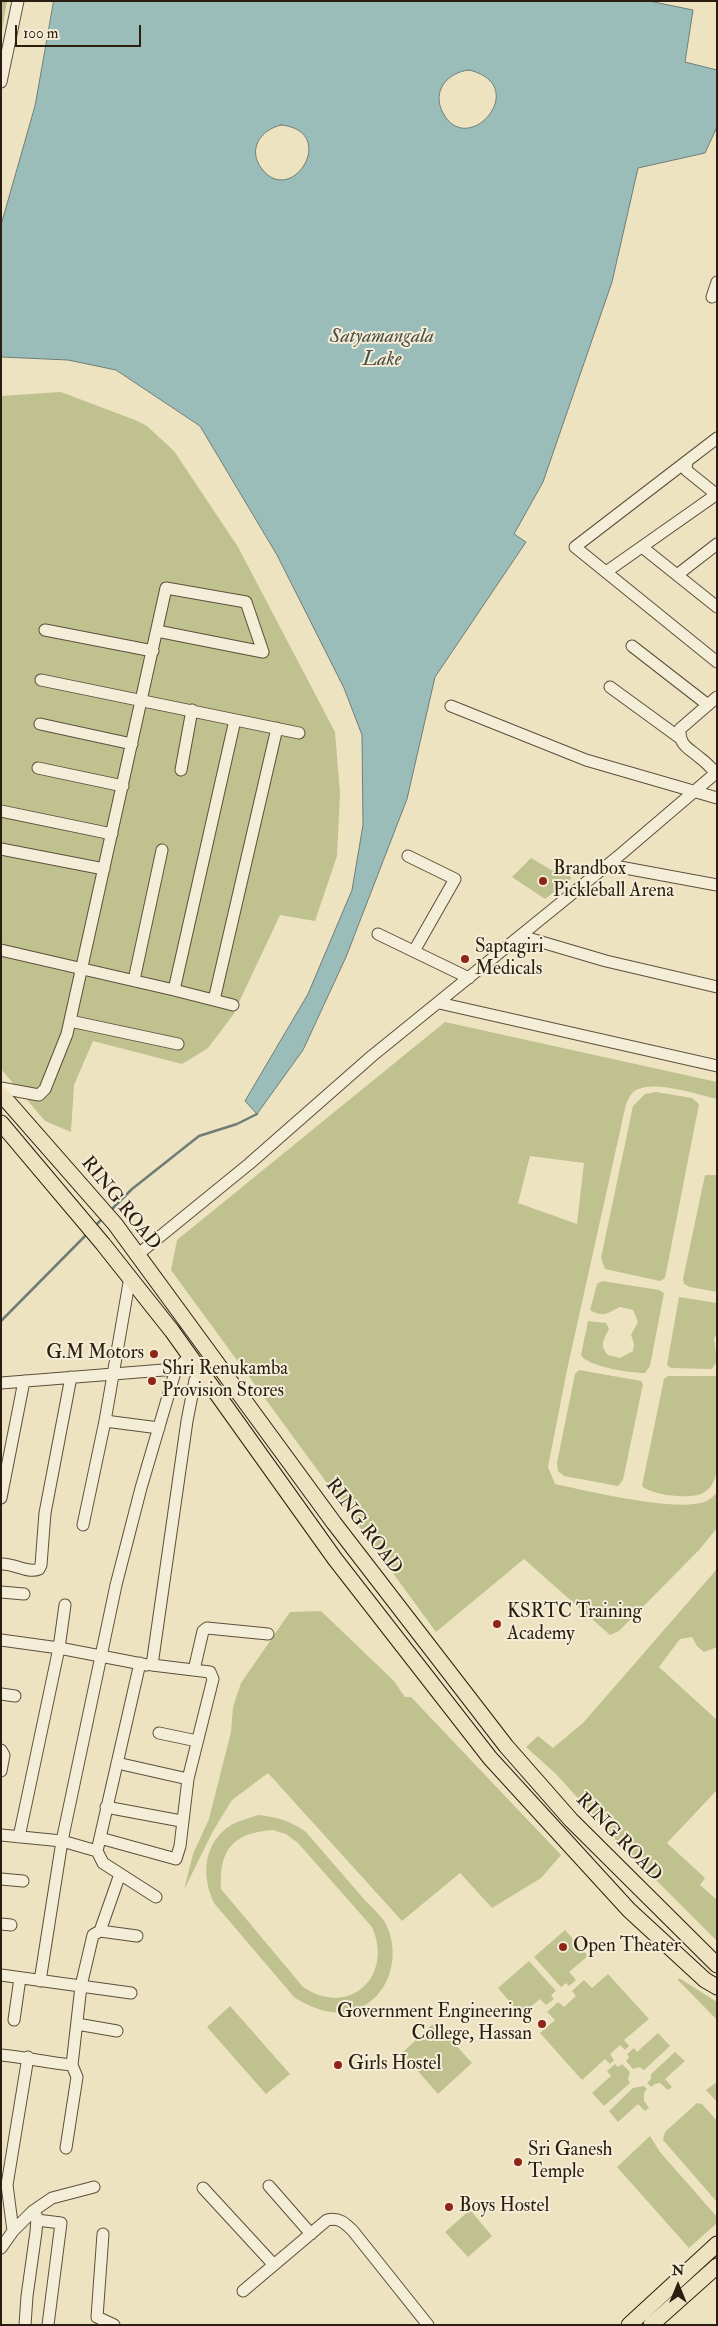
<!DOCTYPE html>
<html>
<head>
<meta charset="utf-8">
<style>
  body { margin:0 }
  #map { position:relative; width:718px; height:2326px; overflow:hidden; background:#eee3c1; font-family:"IM FELL Double Pica",serif }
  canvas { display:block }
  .frame { position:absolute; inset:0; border:2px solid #2b1e10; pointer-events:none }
  .north { position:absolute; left:653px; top:2261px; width:50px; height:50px; -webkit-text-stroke:4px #f4edd7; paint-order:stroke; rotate:0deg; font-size:14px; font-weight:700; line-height:20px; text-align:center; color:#2b1e10 }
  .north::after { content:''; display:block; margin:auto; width:18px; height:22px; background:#2b1e10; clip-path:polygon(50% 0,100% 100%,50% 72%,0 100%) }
  .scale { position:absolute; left:15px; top:25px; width:126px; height:22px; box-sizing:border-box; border:2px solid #2b1e10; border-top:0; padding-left:6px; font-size:15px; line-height:18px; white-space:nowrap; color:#2b1e10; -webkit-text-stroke:4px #f4edd7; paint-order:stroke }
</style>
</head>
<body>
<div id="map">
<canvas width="718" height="2326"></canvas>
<div class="frame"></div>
<div class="north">N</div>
<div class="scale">100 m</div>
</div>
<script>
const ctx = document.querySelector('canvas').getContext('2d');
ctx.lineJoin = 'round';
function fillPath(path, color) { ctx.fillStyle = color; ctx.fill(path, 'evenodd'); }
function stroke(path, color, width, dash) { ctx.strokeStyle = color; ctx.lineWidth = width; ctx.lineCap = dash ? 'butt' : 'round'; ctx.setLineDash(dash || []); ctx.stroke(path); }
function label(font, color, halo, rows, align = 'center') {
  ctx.font = font + ' "IM FELL Double Pica",serif'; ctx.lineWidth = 4; ctx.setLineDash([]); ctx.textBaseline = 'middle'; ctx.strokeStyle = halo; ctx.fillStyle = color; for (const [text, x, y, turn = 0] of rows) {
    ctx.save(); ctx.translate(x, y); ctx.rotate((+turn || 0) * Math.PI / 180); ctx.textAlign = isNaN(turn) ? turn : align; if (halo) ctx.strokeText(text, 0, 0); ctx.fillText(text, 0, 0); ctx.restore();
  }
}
fillPath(new Path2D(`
  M 1,1 L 7,1 L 1,36 Z
  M 61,392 L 135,420 L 147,426 L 174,451 L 238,547 L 335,732 L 340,793 L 337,856 L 315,921 L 280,915 L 233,1015 L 208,1048 L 182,1064 L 93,1041 L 74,1085 L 71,1132 L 45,1121 L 1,1069 L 1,396 Z
  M 531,858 L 553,871 L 560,869 L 572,878 L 545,899 L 512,877 Z
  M 445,1022 L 717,1082 L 717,1099 C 696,1094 658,1081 638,1089 C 631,1092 629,1098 626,1104 L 567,1370 L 548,1467 L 555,1484 C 588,1491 674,1512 704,1502 C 709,1501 713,1496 717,1493 L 717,1528 L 699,1550 L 619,1631 L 610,1635 L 524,1559 L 436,1632 L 171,1270 L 177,1240 ZM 530,1156 L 584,1163 L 577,1224 L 518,1203 Z
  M 656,1092 L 692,1098 L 699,1104 L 665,1278 L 660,1281 L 605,1269 L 601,1258 L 633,1106 L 645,1094 Z
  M 705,1175 L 717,1175 L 717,1292 L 690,1287 L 684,1284 L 683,1279 Z
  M 602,1281 L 659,1290 L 664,1293 L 650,1366 L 645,1373 C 631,1373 588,1367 581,1355 L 588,1321 L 606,1323 L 609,1329 C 604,1339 599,1345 608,1355 L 620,1358 L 633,1351 L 634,1344 L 631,1335 L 638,1322 L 633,1310 L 620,1307 C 607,1313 604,1318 590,1310 L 597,1284 Z
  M 679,1297 L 717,1303 L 717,1333 L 714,1339 L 717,1361 L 712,1369 L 671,1368 L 667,1365 Z
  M 579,1370 L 641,1381 L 643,1384 L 623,1480 L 618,1486 L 564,1476 L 558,1471 L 557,1463 L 575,1374 Z
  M 668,1376 L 717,1376 L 717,1470 C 715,1480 712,1488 703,1493 C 690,1500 652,1495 642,1486 L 664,1379 Z
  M 717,1569 L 717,1647 L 704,1652 L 697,1646 L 692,1637 L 680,1639 L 659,1667 L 717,1720 L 717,1790 L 667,1843 L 705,1878 L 700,1885 L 717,1900 L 717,1941 L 617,1841 L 555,1773 L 526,1747 L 538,1736 L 553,1748 L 583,1723 Z
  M 321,1611 L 393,1680 L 405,1697 L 411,1697 L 561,1855 L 541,1878 L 492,1908 L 460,1873 L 402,1921 L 268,1773 L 232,1800 L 213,1831 L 184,1890 L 193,1854 L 209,1819 L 231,1732 L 233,1707 L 241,1683 L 290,1612 Z
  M 258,1815 C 277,1817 291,1821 306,1832 C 325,1854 344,1876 363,1898 C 370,1906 381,1915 386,1924 C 400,1953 392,1991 362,2007 C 339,2019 314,2010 294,1997 L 214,1903 C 203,1879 202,1851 223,1831 C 232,1822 247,1819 258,1815 ZM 273,1830 L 286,1834 L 298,1843 L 372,1927 C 394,1977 349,2018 303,1987 L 221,1889 C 219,1849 233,1833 273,1830 Z
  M 565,1930 L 588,1956 L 569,1972 L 576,1980 L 569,1986 L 566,1983 L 561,1987 L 534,1957 Z
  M 529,1961 L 556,1991 L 551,1995 L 554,1999 L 546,2005 L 540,1999 L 521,2015 L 498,1988 Z
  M 608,1974 L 649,2019 L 624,2040 L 629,2046 L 625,2050 L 620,2045 L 610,2054 L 614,2060 L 610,2064 L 605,2059 L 582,2080 L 540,2033 L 555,2020 L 547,2012 L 558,2002 L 564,2007 L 576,1996 L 572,1991 L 584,1980 L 592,1988 Z
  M 679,1978 L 717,2002 L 717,2020 L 678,1980 Z
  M 230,2006 L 290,2074 L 266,2094 L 207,2027 Z
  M 435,2022 L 472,2063 L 438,2094 L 402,2053 Z
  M 658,2033 L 670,2046 L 644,2070 L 639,2067 L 633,2069 L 626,2061 L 629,2057 L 627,2054 L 634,2048 L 637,2052 Z
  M 675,2052 L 685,2061 L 665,2079 L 672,2087 L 668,2090 L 660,2083 L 655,2084 L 651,2087 L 647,2083 L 651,2079 L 651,2074 Z
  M 615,2064 L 618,2067 L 622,2064 L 630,2072 L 628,2079 L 630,2083 L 604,2106 L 592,2093 L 611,2076 L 607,2071 Z
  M 717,2082 L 717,2102 L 706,2090 Z
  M 644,2086 L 647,2089 L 644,2093 L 644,2101 L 649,2108 L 645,2111 L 638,2104 L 618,2122 L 609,2111 L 633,2088 Z
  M 697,2103 L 702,2104 L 717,2121 L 717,2202 L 663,2140 L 665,2132 Z
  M 650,2136 L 660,2152 L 717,2217 L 717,2223 L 689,2248 L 617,2167 Z
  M 470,2210 L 492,2236 L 468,2257 L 445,2232 Z`), '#bfc18e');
const water = new Path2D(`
  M 54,1 L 649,1 L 693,10 L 685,62 L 717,70 L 717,127 L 705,153 L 638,168 L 612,282 L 543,482 L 514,534 L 526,542 L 435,677 L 407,799 L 346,957 L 303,1050 L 257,1114 L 245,1101 L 308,994 L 352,890 L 363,825 L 362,735 L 344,688 L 277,555 L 200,426 L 116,370 L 68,360 L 1,357 L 1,225 L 35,106 ZM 469,70 C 533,85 468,160 443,113 C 431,91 448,72 469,70 ZM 281,125 C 340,131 292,208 262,169 C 247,150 260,130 281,125 Z`);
fillPath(water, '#9bbdba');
stroke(water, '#6e7d76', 1);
stroke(new Path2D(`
  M 111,1210 L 132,1189 L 199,1136 L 237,1124 L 257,1114
  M 95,1226 L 104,1217
  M 1,1321 L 88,1233`), '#6e7d76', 2.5);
const minor = new Path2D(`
  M 1,82 L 18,1
  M 712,297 L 717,282
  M 717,438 L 687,461 L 686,470 L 717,495
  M 687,461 L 575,547 L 717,662
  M 642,547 L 717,607
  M 606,572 L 717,494
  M 677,575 L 717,544
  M 45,630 L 153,651
  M 157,631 L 263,652
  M 632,646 L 708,705
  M 41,680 L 299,733
  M 610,687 L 680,738
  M 451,706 L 586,760 L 717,798
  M 40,724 L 132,744
  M 38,768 L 123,786
  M 181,770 L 192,710
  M 716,773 C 711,768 706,762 700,758 C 689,748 679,746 680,729 L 717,697
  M 1,811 L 112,834
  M 1,849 L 104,869
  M 408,856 L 455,879 L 414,951
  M 609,865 L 717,885
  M 378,934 L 469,978
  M 521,936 L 606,961 L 717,987
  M 1,950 L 174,990 L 233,1005
  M 134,980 L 162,850
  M 174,990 L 235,720
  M 214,1000 L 277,728
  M 439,1003 L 717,1066
  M 70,1021 L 178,1044
  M 1,1088 L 39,1095 L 45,1089 L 67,1034 L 166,588 L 246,602 L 263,652
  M 136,1256 L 249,1164 L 372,1056 L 621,854 L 717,772
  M 1,1383 L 176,1369
  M 105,1421 L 159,1428
  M 1,1498 L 24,1381
  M 83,1525 L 105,1421 L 130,1277
  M 1,1564 C 14,1563 28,1574 39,1569 L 41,1565 L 45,1513 L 71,1377
  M 1,1592 L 24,1594
  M 1,1640 L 59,1648 L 147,1665
  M 140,1663 L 97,1851 L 103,1863 L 156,1897
  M 194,1670 L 203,1631 L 207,1628 L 268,1634
  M 1,1694 L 15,1696
  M 159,1733 L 197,1741
  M 1,1750 L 4,1755 L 1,1771
  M 117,1763 L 188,1779
  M 106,1807 L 181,1821
  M 1,1835 L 62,1841 L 116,1585 L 141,1488 L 176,1369 L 190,1357
  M 19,1837 L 59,1648 L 65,1605
  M 100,1838 L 176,1859 L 180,1846 L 188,1779 L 213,1679 L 210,1672 L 152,1665 L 187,1421 L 195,1380 L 203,1374
  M 1,1879 L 23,1881
  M 1,1924 L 11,1925
  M 100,1931 L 120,1874
  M 1,1975 L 131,1993
  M 40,1981 L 62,1841 L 97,1851
  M 14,2020 L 20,1978
  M 77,2024 L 117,2031
  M 1,2055 C 25,2057 48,2063 72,2065 L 81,1986 L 93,1935 L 100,1931 L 137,1936
  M 66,2148 L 77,2077 L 72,2065
  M 269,2186 L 311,2234
  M 203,2188 L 274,2265
  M 37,2220 L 61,2223 L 48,2325
  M 13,2231 L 33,2211 L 52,2198 L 94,2187
  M 103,2234 L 97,2317 L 114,2325
  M 1,2248 L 13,2231 L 7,2185 L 28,2057
  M 243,2291 L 327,2220 C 339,2217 345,2223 353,2231 L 428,2325
  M 25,2325 L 27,2296 L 36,2232 L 37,2217 L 33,2211`);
const major = new Path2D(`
  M 1,1094 L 115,1224 L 334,1523 L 506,1746 L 571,1820 L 717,1965
  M 1,1123 L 103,1244 L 172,1331 L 335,1559 L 490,1758 L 629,1910 L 705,1980 L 717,1987
  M 629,2325 L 717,2244
  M 651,2325 L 717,2266`);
stroke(minor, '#5c4f3c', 13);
stroke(major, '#2b1e10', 17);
stroke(minor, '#f4edd7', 11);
stroke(major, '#eee3c1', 15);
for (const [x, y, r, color] of [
  [543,881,5,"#8f2418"],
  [465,959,5,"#8f2418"],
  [154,1354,5,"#8f2418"],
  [152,1381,5,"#8f2418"],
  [497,1624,5,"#8f2418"],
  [563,1947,5,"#8f2418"],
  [542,2024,5,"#8f2418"],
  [338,2065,5,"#8f2418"],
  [518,2162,5,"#8f2418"],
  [449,2207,5,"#8f2418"]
]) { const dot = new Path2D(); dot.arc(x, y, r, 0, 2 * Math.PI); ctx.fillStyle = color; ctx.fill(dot); stroke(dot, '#f4edd7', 2); }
label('19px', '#2b1e10', '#f4edd7', [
  ["Brandbox",553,870],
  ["Pickleball Arena",553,892],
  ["Saptagiri",475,948],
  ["Medicals",475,970],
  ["G.M Motors",144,1354,"right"],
  ["Shri Renukamba",162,1370],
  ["Provision Stores",162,1392],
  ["KSRTC Training",507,1613],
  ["Academy",507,1635],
  ["Open Theater",573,1947],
  ["Government Engineering",532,2013,"right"],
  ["College, Hassan",532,2035,"right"],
  ["Girls Hostel",348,2065],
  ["Sri Ganesh",528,2151],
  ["Temple",528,2173],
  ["Boys Hostel",459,2207]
], 'left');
label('19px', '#2b1e10', '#f4edd7', [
  ["RING ROAD",120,1204,51],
  ["RING ROAD",363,1527,53],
  ["RING ROAD",618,1838,46]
]);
label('italic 20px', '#4d4e43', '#f4edd7', [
  ["Satyamangala",382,338],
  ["Lake",382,361]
]);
</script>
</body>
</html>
